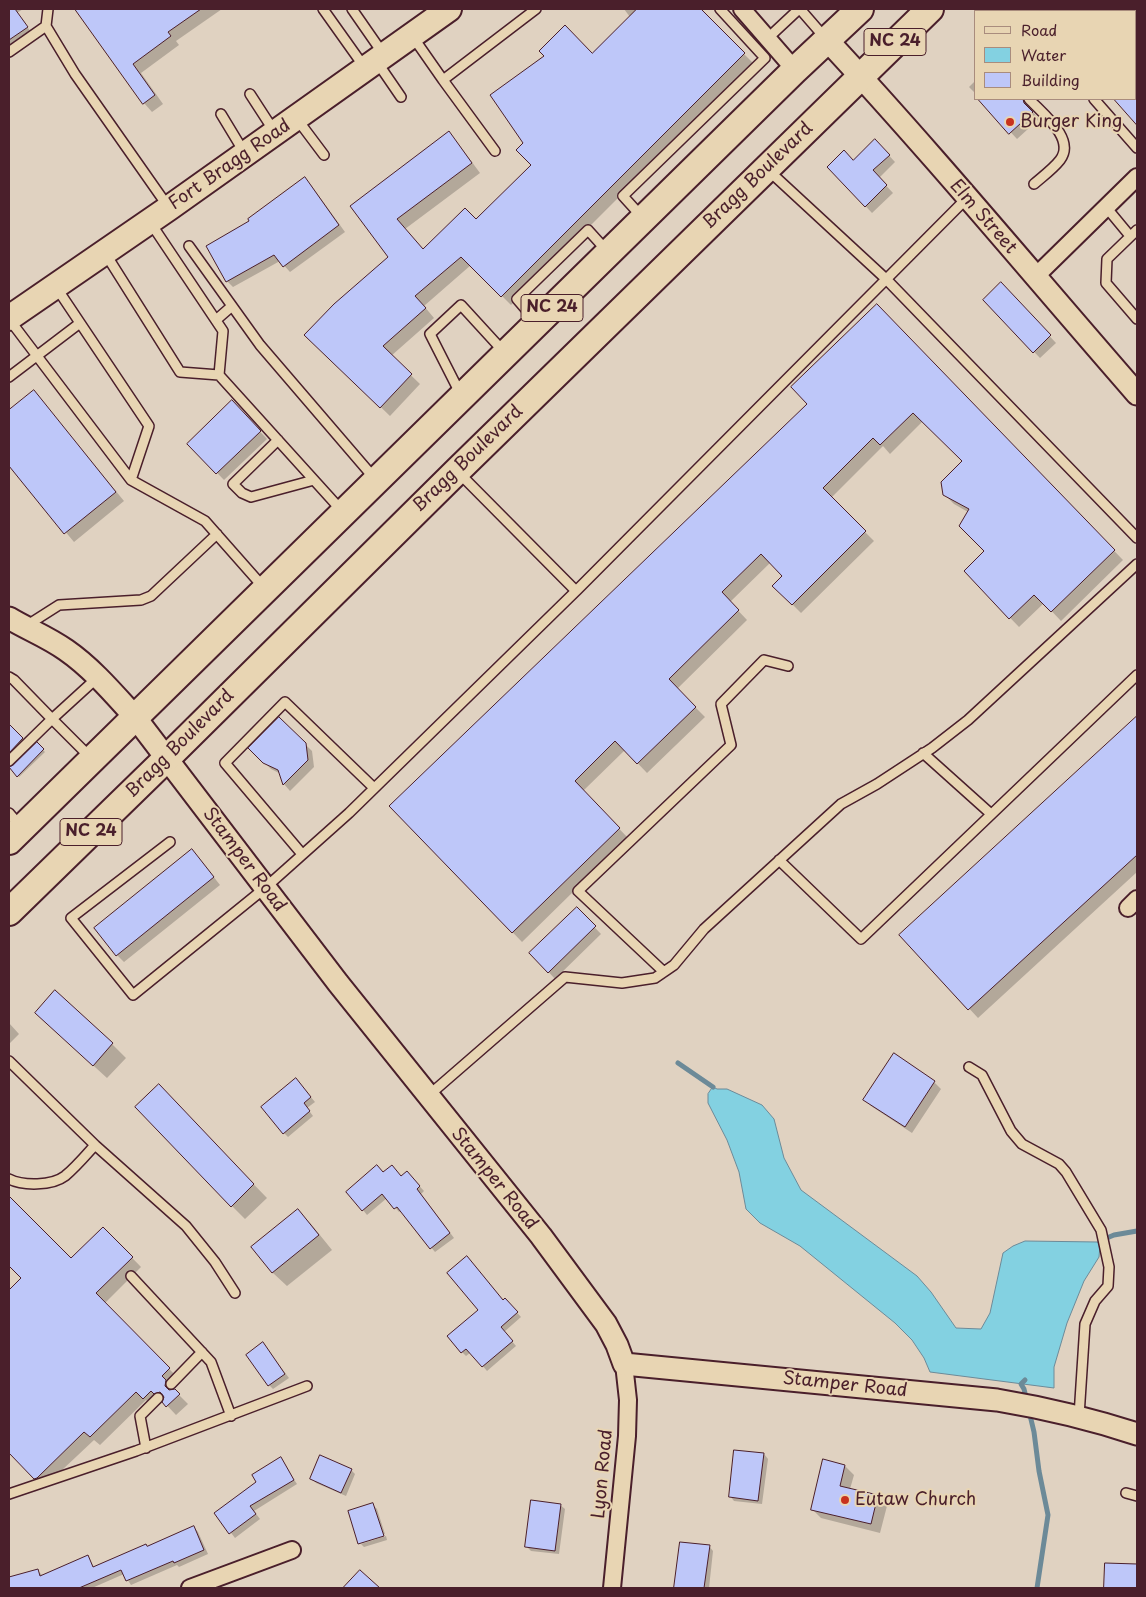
<!DOCTYPE html>
<html>
<head>
<meta charset="utf-8">
<style>
  body { margin:0 }
  #map { position:relative; width:1146px; height:1597px; overflow:hidden; background:#e0d2c1; font-family:"Playpen Sans",sans-serif }
  canvas { display:block }
  .frame { position:absolute; inset:0; border:10px solid #4a1f2b; pointer-events:none }
  .legend { position:absolute; left:974px; top:10px; width:162px; height:90px; box-sizing:border-box; background:#e8d5b3; border:1px solid #a98c7d; margin:0; padding:6px 9px; list-style:none; font-size:15px; color:#4a1f2b }
  .legend li { display:flex; align-items:center; gap:10px; height:25px }
  .legend b { width:25px; border:1px solid #a98c7d }
</style>
</head>
<body>
<div id="map">
<canvas width="1146" height="1597"></canvas>
<div class="frame"></div>
<ul class="legend">
<li><b style="height:6px;background:#e8d5b3"></b>Road</li>
<li><b style="height:14px;background:#83d1e1"></b>Water</li>
<li><b style="height:14px;background:#bec7f9"></b>Building</li>
</ul>
</div>
<script>
const ctx = document.querySelector('canvas').getContext('2d');
ctx.lineJoin = 'round';
function fillPath(path, color) { ctx.fillStyle = color; ctx.fill(path, 'evenodd'); }
function stroke(path, color, width, dash) { ctx.strokeStyle = color; ctx.lineWidth = width; ctx.lineCap = dash ? 'butt' : 'round'; ctx.setLineDash(dash || []); ctx.stroke(path); }
function label(font, color, halo, rows, align = 'center') {
  ctx.font = font + ' "Playpen Sans",sans-serif'; ctx.lineWidth = 4; ctx.setLineDash([]); ctx.textBaseline = 'middle'; ctx.strokeStyle = halo; ctx.fillStyle = color; for (const [text, x, y, turn = 0] of rows) {
    ctx.save(); ctx.translate(x, y); ctx.rotate((+turn || 0) * Math.PI / 180); ctx.textAlign = isNaN(turn) ? turn : align; if (halo) ctx.strokeText(text, 0, 0); ctx.fillText(text, 0, 0); ctx.restore();
  }
}
const water = new Path2D(`
  M 713,1087 L 717,1089 L 727,1089 L 762,1105 L 774,1119 L 784,1158 L 801,1190 L 917,1276 L 931,1292 L 956,1328 L 981,1329 L 990,1313 L 1003,1253 L 1013,1246 L 1025,1241 L 1098,1242 L 1100,1246 L 1099,1257 L 1084,1281 L 1067,1323 L 1054,1367 L 1054,1388 L 930,1372 L 924,1358 L 912,1340 L 895,1323 L 800,1246 L 760,1223 L 746,1209 L 739,1172 L 727,1140 L 708,1103 L 708,1094 Z`);
fillPath(water, '#83d1e1');
stroke(water, '#6c8a98', 1);
fillPath(new Path2D(`
  M 9,9 L 23,9 L 17,13 L 31,32 L 9,47 Z
  M 76,9 L 222,9 L 176,41 L 179,45 L 141,73 L 163,104 L 152,112 L 144,103 Z
  M 624,9 L 699,9 L 753,63 L 511,305 L 471,265 L 424,306 L 434,318 L 391,356 L 420,384 L 390,416 L 306,335 L 390,257 L 351,206 L 448,133 L 457,142 L 480,173 L 405,229 L 424,250 L 476,221 L 532,165 L 592,55 L 630,17 Z
  M 1040,9 L 1103,9 L 1105,11 L 1041,11 Z
  M 1135,45 L 1137,48 L 1137,124 L 1116,99 L 1135,99 Z
  M 975,81 L 975,93 L 969,87 Z
  M 980,99 L 1021,99 L 1039,119 L 1017,139 Z
  M 882,148 L 895,162 L 879,178 L 893,193 L 872,213 L 829,167 L 854,162 Z
  M 311,185 L 345,232 L 290,272 L 280,261 L 233,287 L 227,281 Z
  M 1001,284 L 1056,343 L 1040,358 L 984,300 Z
  M 877,306 L 1123,560 L 1061,621 L 1044,603 L 1019,627 L 965,571 L 986,551 L 968,512 L 954,504 L 944,494 L 963,461 L 923,421 L 890,454 L 883,446 L 831,498 L 874,541 L 801,613 L 774,586 L 784,576 L 771,562 L 730,602 L 747,620 L 677,689 L 705,717 L 647,773 L 625,750 L 583,791 L 628,838 L 522,942 L 391,806 L 809,404 Z
  M 34,392 L 124,501 L 74,542 L 9,464 L 9,412 Z
  M 232,402 L 267,439 L 224,480 L 189,444 Z
  M 1137,717 L 1137,872 L 978,1018 L 901,935 Z
  M 279,719 L 312,751 L 314,767 L 290,791 L 284,784 L 281,774 L 271,769 L 250,748 Z
  M 9,724 L 30,747 L 12,764 L 11,767 L 37,744 L 45,752 L 19,777 L 9,767 Z
  M 198,857 L 220,885 L 124,962 L 117,955 Z
  M 577,909 L 601,934 L 555,979 L 531,953 Z
  M 9,1023 L 19,1034 L 9,1044 Z
  M 50,1026 L 112,1044 L 126,1058 L 107,1078 Z
  M 934,1082 L 941,1089 L 912,1133 L 871,1106 L 865,1099 Z
  M 300,1084 L 315,1102 L 307,1108 L 313,1116 L 288,1137 L 284,1133 Z
  M 172,1100 L 267,1198 L 245,1219 L 232,1206 Z
  M 383,1174 L 401,1178 L 411,1177 L 424,1191 L 421,1194 L 454,1238 L 435,1252 L 401,1211 L 399,1212 L 387,1198 L 367,1215 L 363,1210 Z
  M 9,1198 L 71,1260 L 103,1228 L 141,1267 L 105,1303 L 178,1378 L 170,1386 L 188,1404 L 176,1415 L 161,1399 L 152,1407 L 146,1400 L 100,1445 L 94,1440 L 44,1487 L 9,1451 L 9,1292 L 22,1278 L 9,1265 Z
  M 297,1211 L 311,1224 L 332,1250 L 287,1286 L 273,1273 L 252,1247 Z
  M 503,1301 L 509,1304 L 521,1317 L 504,1332 L 516,1346 L 487,1371 L 471,1352 L 466,1356 L 462,1352 L 479,1310 Z
  M 263,1344 L 289,1378 L 273,1389 L 269,1385 Z
  M 764,1454 L 768,1459 L 762,1504 L 734,1501 L 730,1496 Z
  M 280,1459 L 297,1484 L 254,1511 L 260,1519 L 235,1538 L 216,1513 L 257,1482 Z
  M 845,1466 L 854,1475 L 850,1489 L 878,1496 L 887,1506 L 880,1533 L 821,1518 L 812,1509 Z
  M 351,1470 L 355,1474 L 346,1496 L 316,1483 L 312,1479 Z
  M 373,1505 L 377,1509 L 385,1534 L 360,1542 L 360,1544 L 360,1543 Z
  M 560,1505 L 565,1509 L 559,1554 L 531,1551 L 527,1547 Z
  M 194,1527 L 198,1532 L 208,1554 L 179,1567 L 177,1565 L 131,1585 L 124,1574 L 92,1588 L 10,1588 L 9,1579 L 38,1571 L 42,1575 L 88,1557 L 94,1567 L 148,1547 Z
  M 386,1536 L 387,1540 L 364,1547 L 361,1544 Z
  M 681,1543 L 709,1546 L 713,1551 L 709,1588 L 675,1588 Z
  M 1106,1564 L 1137,1565 L 1137,1588 L 1105,1588 Z`), '#0003');
stroke(new Path2D(`
  M 678,1063 L 713,1087
  M 1102,1240 L 1114,1235 L 1137,1231
  M 1025,1380 L 1021,1384 L 1024,1389 L 1027,1401
  M 1029,1411 L 1034,1432 L 1039,1471 L 1048,1515 L 1037,1588`), '#6c8a98', 5);
const building = new Path2D(`
  M 9,9 L 15,9 L 28,27 L 9,40 Z
  M 75,9 L 201,9 L 168,32 L 171,36 L 133,64 L 155,95 L 143,104 Z
  M 637,9 L 701,9 L 745,53 L 501,297 L 461,257 L 415,296 L 426,308 L 383,346 L 412,374 L 380,408 L 304,335 L 334,304 L 388,257 L 350,206 L 449,131 L 472,163 L 397,219 L 423,249 L 465,208 L 476,219 L 531,165 L 516,150 L 523,143 L 490,95 L 544,56 L 539,51 L 565,25 L 592,53 Z
  M 978,99 L 1023,99 L 1024,103 L 1033,112 L 1009,134 Z
  M 1114,99 L 1137,99 L 1137,125 Z
  M 875,139 L 890,155 L 873,170 L 887,185 L 865,207 L 827,167 L 844,150 L 853,160 Z
  M 305,177 L 339,225 L 283,267 L 274,255 L 226,282 L 206,246 L 249,221 L 248,219 Z
  M 1001,282 L 1051,335 L 1033,353 L 983,300 Z
  M 877,304 L 1115,550 L 1051,612 L 1034,595 L 1009,619 L 964,571 L 984,551 L 959,526 L 969,509 L 943,495 L 941,482 L 962,461 L 913,413 L 880,445 L 873,438 L 823,488 L 866,531 L 792,605 L 772,586 L 782,576 L 761,554 L 722,592 L 739,610 L 669,679 L 696,707 L 637,764 L 615,741 L 575,781 L 620,828 L 512,933 L 389,806 L 807,404 L 791,387 Z
  M 34,390 L 116,492 L 64,534 L 9,466 L 9,410 Z
  M 232,400 L 261,431 L 216,474 L 187,444 Z
  M 1137,716 L 1137,855 L 968,1010 L 899,935 Z
  M 279,717 L 306,743 L 308,760 L 283,785 L 278,770 L 263,763 L 248,748 Z
  M 9,724 L 23,738 L 9,753 Z
  M 37,742 L 44,749 L 17,777 L 9,767 L 13,765 Z
  M 192,849 L 214,877 L 116,956 L 94,928 Z
  M 577,907 L 596,926 L 548,973 L 529,953 Z
  M 55,990 L 113,1043 L 93,1066 L 35,1013 Z
  M 894,1053 L 935,1081 L 905,1127 L 863,1100 Z
  M 296,1078 L 311,1097 L 304,1103 L 310,1111 L 283,1134 L 261,1107 Z
  M 159,1084 L 254,1184 L 231,1207 L 135,1107 Z
  M 377,1165 L 383,1172 L 392,1165 L 401,1176 L 407,1171 L 420,1186 L 417,1189 L 450,1233 L 430,1249 L 397,1207 L 394,1209 L 382,1194 L 362,1211 L 346,1192 Z
  M 9,1196 L 71,1258 L 103,1227 L 133,1257 L 96,1293 L 170,1368 L 162,1376 L 166,1380 L 165,1386 L 169,1390 L 175,1389 L 180,1394 L 166,1407 L 162,1402 L 164,1397 L 160,1392 L 154,1394 L 151,1391 L 143,1399 L 136,1392 L 90,1437 L 84,1432 L 37,1478 L 34,1479 L 9,1453 L 9,1290 L 21,1278 L 9,1266 Z
  M 298,1209 L 319,1235 L 272,1273 L 251,1247 Z
  M 467,1256 L 503,1300 L 505,1298 L 518,1312 L 501,1327 L 513,1341 L 482,1367 L 466,1349 L 461,1353 L 447,1336 L 478,1310 L 447,1273 Z
  M 263,1342 L 285,1374 L 268,1386 L 246,1355 Z
  M 734,1450 L 764,1453 L 758,1501 L 729,1497 Z
  M 320,1455 L 352,1469 L 341,1493 L 310,1479 Z
  M 281,1457 L 294,1480 L 250,1506 L 256,1514 L 229,1534 L 214,1513 L 256,1482 L 252,1475 Z
  M 823,1459 L 845,1465 L 840,1486 L 878,1495 L 871,1524 L 811,1510 Z
  M 531,1500 L 561,1504 L 555,1551 L 525,1547 Z
  M 373,1503 L 384,1536 L 358,1544 L 348,1511 Z
  M 194,1526 L 204,1550 L 174,1563 L 173,1561 L 126,1581 L 121,1570 L 79,1588 L 9,1588 L 9,1577 L 38,1569 L 40,1576 L 88,1555 L 93,1567 L 146,1544 L 147,1546 Z
  M 680,1542 L 710,1545 L 704,1588 L 674,1588 Z
  M 1105,1563 L 1137,1564 L 1137,1588 L 1104,1588 Z
  M 360,1570 L 380,1588 L 343,1588 Z`);
fillPath(building, '#bec7f9');
stroke(building, '#4a1f2b', 1);
const service = new Path2D(`
  M 48,9 L 46,26 L 75,74 L 169,208
  M 323,9 L 365,68
  M 352,9 L 384,55
  M 800,9 L 826,39
  M 1016,9 L 1019,11
  M 1135,9 L 1137,11
  M 413,37 L 443,80
  M 768,38 L 799,9
  M 9,52 L 46,26
  M 377,62 L 401,97
  M 250,94 L 274,131
  M 1029,99 C 1043,114 1076,139 1060,160 C 1053,169 1042,177 1034,184
  M 1094,99 L 1137,148
  M 221,114 L 244,152
  M 297,119 L 324,155
  M 495,151 L 443,80 L 536,9
  M 768,170 L 886,279 L 1137,538
  M 1106,207 L 1130,236
  M 642,217 L 623,196 L 765,58 L 720,9
  M 150,222 L 223,331 L 219,375 L 342,511
  M 1137,230 L 1107,259 L 1106,283 L 1137,319
  M 189,246 L 260,345 L 375,479
  M 105,253 L 180,372 L 219,375
  M 56,287 L 149,426 L 131,480
  M 9,319 L 131,480 L 205,521 L 265,589
  M 216,320 L 232,306
  M 535,320 L 517,299 L 588,230 L 607,251
  M 9,377 L 80,323
  M 461,395 L 430,334 L 461,305 L 504,352
  M 278,440 L 233,484 L 242,493 L 251,497 L 314,480
  M 459,473 L 576,591 L 967,198
  M 26,626 L 59,605 L 141,600 L 151,596 L 217,534
  M 9,677 L 14,680 L 52,719 L 9,761
  M 923,753 L 991,814
  M 90,757 L 52,719 L 98,677
  M 9,813 L 20,826
  M 170,842 L 71,918 L 133,995 L 265,888 L 349,813 L 576,591
  M 302,854 L 225,763 L 285,702 L 374,788
  M 779,860 L 861,939 L 1137,675
  M 664,972 L 578,891 L 731,745 L 721,704 L 764,660 L 788,666
  M 9,1061 L 95,1145 C 86,1155 76,1167 65,1176 C 52,1186 23,1186 9,1179
  M 969,1067 L 982,1075 L 1011,1131 L 1022,1144 L 1059,1164 L 1066,1172 L 1101,1230 L 1109,1267 L 1108,1286 L 1095,1301 L 1085,1324 L 1079,1416
  M 428,1096 L 565,977 L 622,983 L 655,978 L 674,965 L 704,929 L 841,804 L 877,784 L 932,748 L 968,720 L 1137,564
  M 95,1145 L 186,1226 L 215,1262 L 235,1293
  M 131,1276 L 211,1362 L 231,1416
  M 171,1384 L 202,1352
  M 146,1448 L 140,1416 L 158,1398
  M 1126,1493 L 1137,1496
  M 9,1494 L 136,1451 L 307,1386`);
const minor = new Path2D(`
  M 742,9 L 795,70
  M 1035,277 L 1137,177
  M 1128,908 L 1137,899
  M 190,1588 L 292,1550
  M 612,1588 L 627,1436 L 628,1400 L 624,1364`);
const tertiary = new Path2D(`
  M 828,41 C 934,155 1034,276 1137,394
  M 9,618 C 27,629 48,637 66,650 C 92,668 114,694 135,717 L 338,983 L 541,1236 L 606,1324 L 617,1345 L 624,1364 L 997,1400 C 1045,1408 1091,1419 1137,1434`);
const secondary = new Path2D(`
  M 9,318 L 169,208 L 449,9`);
const primary = new Path2D(`
  M 9,841 L 795,70 L 860,9
  M 9,912 L 166,759 L 457,471 L 930,9`);
stroke(service, '#4a1f2b', 12);
stroke(minor, '#4a1f2b', 20);
stroke(tertiary, '#4a1f2b', 25);
stroke(secondary, '#4a1f2b', 28);
stroke(primary, '#4a1f2b', 30);
stroke(service, '#e8d5b3', 9);
stroke(minor, '#e8d5b3', 16);
stroke(tertiary, '#e8d5b3', 21);
stroke(secondary, '#e8d5b3', 24);
stroke(primary, '#e8d5b3', 26);
for (const [x, y, r, color] of [
  [1010,122,5,"#c8321e"],
  [845,1500,5,"#c8321e"]
]) { const dot = new Path2D(); dot.arc(x, y, r, 0, 2 * Math.PI); ctx.fillStyle = color; ctx.fill(dot); stroke(dot, '#e8d5b3', 2); }
for (const [x, y, w] of [
  [895,42,62],
  [552,308,62],
  [91,832,62]
]) { const box = new Path2D(); box.roundRect(x - w / 2, y - 13.5, w, 27, 4); ctx.fillStyle = '#e8d5b3'; ctx.fill(box); stroke(box, '#4a1f2b', 1); }
label('bold 16px', '#4a1f2b', null, [
  ["NC 24",895,42],
  ["NC 24",552,308],
  ["NC 24",91,832]
]);
label('18px', '#4a1f2b', '#e8d5b3', [
  ["Burger King",1020,122],
  ["Eutaw Church",855,1500]
], 'left');
label('18px', '#4a1f2b', '#e8d5b3', [
  ["Fort Bragg Road",230,165,-35],
  ["Bragg Boulevard",758,176,-44],
  ["Elm Street",983,217,49],
  ["Bragg Boulevard",468,459,-44],
  ["Bragg Boulevard",180,744,-45],
  ["Stamper Road",244,860,53],
  ["Stamper Road",494,1179,51],
  ["Stamper Road",845,1385,6],
  ["Lyon Road",603,1474,-85]
]);
</script>
</body>
</html>
